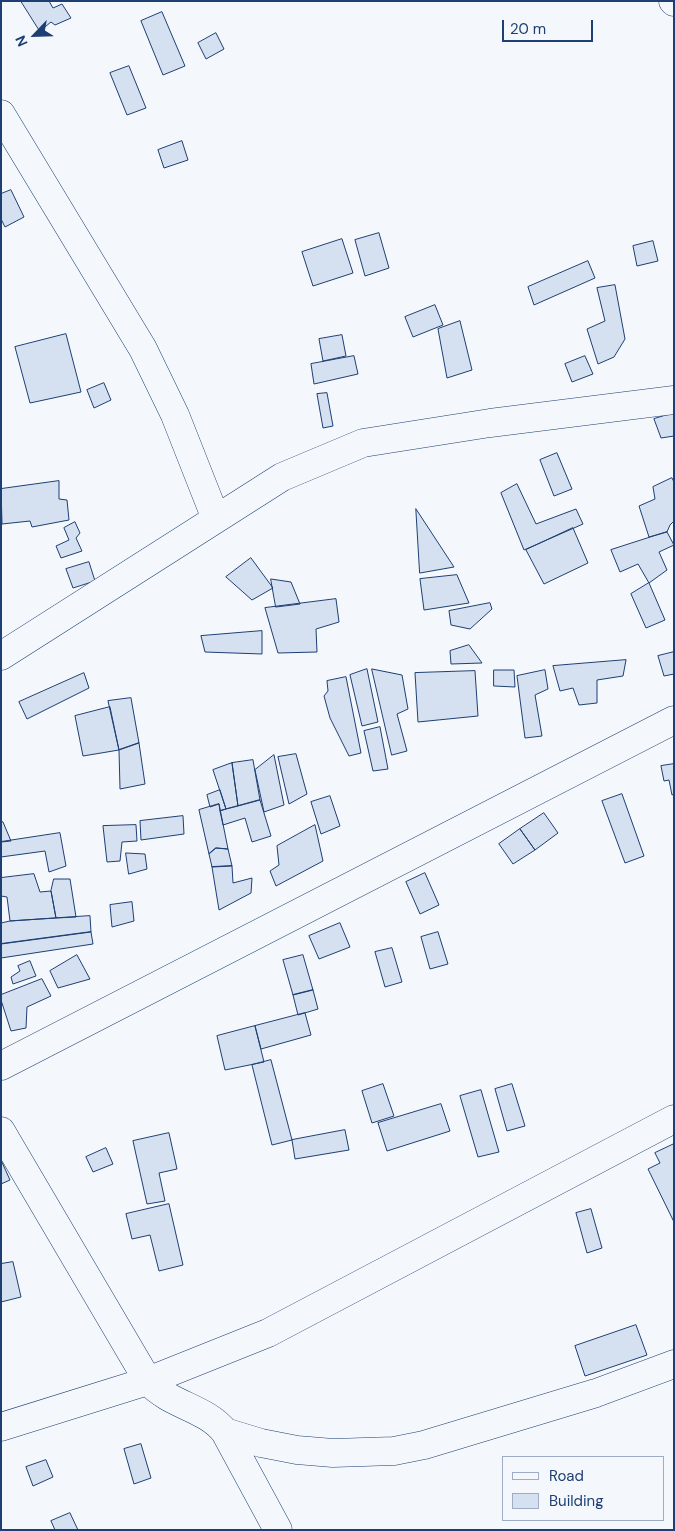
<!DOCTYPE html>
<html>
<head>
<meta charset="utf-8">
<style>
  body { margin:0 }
  #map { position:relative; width:675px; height:1531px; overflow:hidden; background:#f4f7fb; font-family:"DM Sans",sans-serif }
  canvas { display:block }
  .frame { position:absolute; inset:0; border:2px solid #1d3f73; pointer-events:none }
  .legend { position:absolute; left:502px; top:1456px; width:162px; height:65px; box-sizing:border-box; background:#f4f7fb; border:1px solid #9eadc5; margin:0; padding:6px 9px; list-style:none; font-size:15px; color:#1d3f73 }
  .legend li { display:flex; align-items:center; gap:10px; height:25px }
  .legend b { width:25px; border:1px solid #9eadc5 }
  .north { position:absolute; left:10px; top:10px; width:50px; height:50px; -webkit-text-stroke:4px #f4f7fb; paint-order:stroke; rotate:246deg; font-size:14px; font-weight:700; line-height:20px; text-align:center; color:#1d3f73 }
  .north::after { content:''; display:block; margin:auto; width:18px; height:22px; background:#1d3f73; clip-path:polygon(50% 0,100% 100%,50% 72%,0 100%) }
  .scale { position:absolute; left:502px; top:20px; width:91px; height:22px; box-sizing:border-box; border:2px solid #1d3f73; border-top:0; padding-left:6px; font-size:15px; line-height:18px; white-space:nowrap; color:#1d3f73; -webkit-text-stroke:4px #f4f7fb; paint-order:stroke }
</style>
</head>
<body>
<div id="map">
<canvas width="675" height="1531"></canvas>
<div class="frame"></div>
<ul class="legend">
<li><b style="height:6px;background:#f4f7fb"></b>Road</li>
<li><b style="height:14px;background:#d5e0f0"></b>Building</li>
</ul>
<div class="north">N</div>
<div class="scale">20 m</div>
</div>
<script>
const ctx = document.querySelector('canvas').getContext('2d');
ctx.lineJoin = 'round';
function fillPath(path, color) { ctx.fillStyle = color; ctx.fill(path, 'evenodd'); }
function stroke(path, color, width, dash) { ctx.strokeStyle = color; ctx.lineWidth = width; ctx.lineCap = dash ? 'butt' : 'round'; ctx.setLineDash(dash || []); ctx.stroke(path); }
const building = new Path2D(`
  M 21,1 L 49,1 L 53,8 L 62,4 L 71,18 L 55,25 L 51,22 L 40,31 Z
  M 162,12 L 185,66 L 163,75 L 141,21 Z
  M 216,33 L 224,49 L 206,59 L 198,43 Z
  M 129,66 L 146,108 L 127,115 L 110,73 Z
  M 182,141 L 188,160 L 164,168 L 158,150 Z
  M 11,190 L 24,217 L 5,227 L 1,219 L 1,194 Z
  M 379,233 L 389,268 L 365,276 L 355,240 Z
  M 342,239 L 353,273 L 313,286 L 302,252 Z
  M 653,241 L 658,261 L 637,266 L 633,246 Z
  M 588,261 L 595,278 L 534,305 L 528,287 Z
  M 615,285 L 625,339 L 614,357 L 598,364 L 587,329 L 605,321 L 597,288 Z
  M 435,305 L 443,325 L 413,337 L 405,317 Z
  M 460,321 L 472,370 L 447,378 L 438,329 Z
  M 66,334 L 81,392 L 30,403 L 15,347 Z
  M 342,335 L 346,356 L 323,361 L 319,339 Z
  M 354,356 L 358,374 L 314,384 L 311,364 Z
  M 585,356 L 593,374 L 572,382 L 565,364 Z
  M 104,383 L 111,400 L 94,408 L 87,390 Z
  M 327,393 L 333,426 L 323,428 L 317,394 Z
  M 674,413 L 674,436 L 661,438 L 654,419 Z
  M 557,453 L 572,489 L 554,496 L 540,460 Z
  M 672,478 L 674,482 L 674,521 L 670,525 L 667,532 L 649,537 L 639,506 L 655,499 L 653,487 Z
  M 59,481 L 59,499 L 67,500 L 69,520 L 32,527 L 30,521 L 2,524 L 1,489 Z
  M 517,484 L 536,524 L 576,509 L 583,524 L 524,550 L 501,493 Z
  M 416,509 L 454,567 L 420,573 Z
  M 75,522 L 80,533 L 76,538 L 82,551 L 61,558 L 56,546 L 69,540 L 64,528 Z
  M 573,528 L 588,563 L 544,584 L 526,550 Z
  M 667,532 L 674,545 L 659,552 L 667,570 L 649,583 L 638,564 L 620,572 L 611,550 Z
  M 251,558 L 273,588 L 252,600 L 226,577 Z
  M 89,562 L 95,581 L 73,588 L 66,569 Z
  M 457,575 L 469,603 L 424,610 L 420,579 Z
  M 271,579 L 291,582 L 300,604 L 276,607 Z
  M 649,583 L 665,620 L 646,628 L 631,594 Z
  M 336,599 L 339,622 L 316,629 L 317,652 L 278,653 L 265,608 Z
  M 490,603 L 492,609 L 470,629 L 451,625 L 449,611 Z
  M 262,631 L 262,654 L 205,652 L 201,636 Z
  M 469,645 L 482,663 L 451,664 L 450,651 Z
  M 674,652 L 674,674 L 664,676 L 658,656 Z
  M 626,660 L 623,676 L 597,680 L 597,703 L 579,705 L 573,688 L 560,691 L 553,666 Z
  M 367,669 L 378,722 L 362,726 L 350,675 Z
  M 372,669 L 402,675 L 408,709 L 397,714 L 407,751 L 392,755 Z
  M 494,670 L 514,670 L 515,687 L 494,686 Z
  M 545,670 L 548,689 L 535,695 L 542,736 L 525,738 L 517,676 Z
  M 475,671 L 478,716 L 418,722 L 415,673 Z
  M 84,673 L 89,688 L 27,719 L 19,702 Z
  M 346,677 L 361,753 L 349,756 L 330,718 L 324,696 L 328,691 L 327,681 Z
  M 131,698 L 139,743 L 119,750 L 108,701 Z
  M 110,707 L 119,750 L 83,756 L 75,716 Z
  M 380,727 L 388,769 L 373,771 L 364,731 Z
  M 139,743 L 145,784 L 120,789 L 119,750 Z
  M 296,754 L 307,794 L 289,804 L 278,757 Z
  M 274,755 L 284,805 L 264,812 L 255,770 Z
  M 253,760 L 260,800 L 238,806 L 232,763 Z
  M 232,763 L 238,806 L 226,809 L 213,770 Z
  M 674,764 L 674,794 L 672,795 L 669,780 L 664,781 L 661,766 Z
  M 220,790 L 226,809 L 220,811 L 219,804 L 210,807 L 207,795 Z
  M 622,794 L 644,856 L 625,863 L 602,801 Z
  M 330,796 L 340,826 L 321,834 L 311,802 Z
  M 260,800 L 271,836 L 252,842 L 245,818 L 223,825 L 220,811 Z
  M 219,804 L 228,849 L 216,848 L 209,854 L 199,810 Z
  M 544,813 L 558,833 L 535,850 L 520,829 Z
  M 183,816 L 184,834 L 141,840 L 140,821 Z
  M 1,821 L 3,822 L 11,841 L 1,842 Z
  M 136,825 L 137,841 L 122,842 L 120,861 L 107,862 L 103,826 Z
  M 315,825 L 323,861 L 276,886 L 270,871 L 279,865 L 277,846 Z
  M 520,829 L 535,850 L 513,864 L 499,844 Z
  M 60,833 L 66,866 L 49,872 L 45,851 L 1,857 L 1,842 Z
  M 216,848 L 228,849 L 232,866 L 212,867 L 209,854 Z
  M 126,853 L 145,854 L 147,869 L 129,874 Z
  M 232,866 L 233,883 L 252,878 L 251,893 L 219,910 L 212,867 Z
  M 425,873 L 439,905 L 420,914 L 406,882 Z
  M 34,874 L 40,892 L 51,891 L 56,918 L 10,921 L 7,897 L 1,896 L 1,878 Z
  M 54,879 L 70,879 L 76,917 L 56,918 L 51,891 Z
  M 132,902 L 134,921 L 112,927 L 110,905 Z
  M 90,916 L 91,932 L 1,944 L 1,923 L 10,921 Z
  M 340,923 L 350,947 L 319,959 L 309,936 Z
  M 91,932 L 93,944 L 1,958 L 1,944 Z
  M 438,932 L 448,964 L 430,969 L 421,937 Z
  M 392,948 L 402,982 L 385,987 L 375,952 Z
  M 77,955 L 90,979 L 58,988 L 50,971 Z
  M 303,955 L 313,990 L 293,995 L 283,960 Z
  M 30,961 L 36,976 L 13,984 L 11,977 L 20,971 L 18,966 Z
  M 42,979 L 51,996 L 27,1007 L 26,1028 L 11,1031 L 1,1000 L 1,995 Z
  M 313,990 L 318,1009 L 298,1015 L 293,995 Z
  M 305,1013 L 311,1035 L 261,1049 L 255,1026 Z
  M 255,1026 L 264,1062 L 225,1070 L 217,1036 Z
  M 271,1060 L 292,1140 L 272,1145 L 252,1065 Z
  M 383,1084 L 394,1116 L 372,1123 L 362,1091 Z
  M 512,1084 L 525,1126 L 507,1131 L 495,1089 Z
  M 481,1090 L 499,1152 L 478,1157 L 460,1096 Z
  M 441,1104 L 450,1131 L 387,1151 L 378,1123 Z
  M 345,1130 L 349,1150 L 295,1159 L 292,1140 Z
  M 169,1133 L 177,1169 L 159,1173 L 165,1201 L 147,1204 L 133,1141 Z
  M 674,1144 L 674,1222 L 648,1169 L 660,1163 L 655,1153 Z
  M 106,1148 L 113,1164 L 93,1172 L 86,1157 Z
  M 1,1160 L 10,1180 L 1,1184 Z
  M 169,1204 L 183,1265 L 159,1271 L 150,1235 L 132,1239 L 126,1214 Z
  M 591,1209 L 602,1248 L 587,1253 L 576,1213 Z
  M 13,1262 L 21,1297 L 1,1302 L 1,1264 Z
  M 636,1325 L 647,1355 L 585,1376 L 575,1346 Z
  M 141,1444 L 151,1478 L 134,1484 L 124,1449 Z
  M 46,1460 L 53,1477 L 33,1486 L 26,1467 Z
  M 70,1513 L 78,1530 L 55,1530 L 51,1521 Z`);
fillPath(building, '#d5e0f0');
stroke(building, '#1d3f73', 1);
const minor = new Path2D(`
  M 673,1 L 674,2
  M 1,114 L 143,349 L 175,415 L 216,519
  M 1,656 L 282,477 L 363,443 L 490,423 L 674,400
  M 1,1066 L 674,720
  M 1,1131 L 148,1381 C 171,1406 205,1407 225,1432 L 278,1530
  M 1,1427 L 148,1381 L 268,1333 L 674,1119
  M 225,1432 L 261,1443 L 297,1450 L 333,1453 L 394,1451 L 424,1445 L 596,1393 L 674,1364`);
stroke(minor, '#1d3f73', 29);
stroke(minor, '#f4f7fb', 28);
</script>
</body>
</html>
